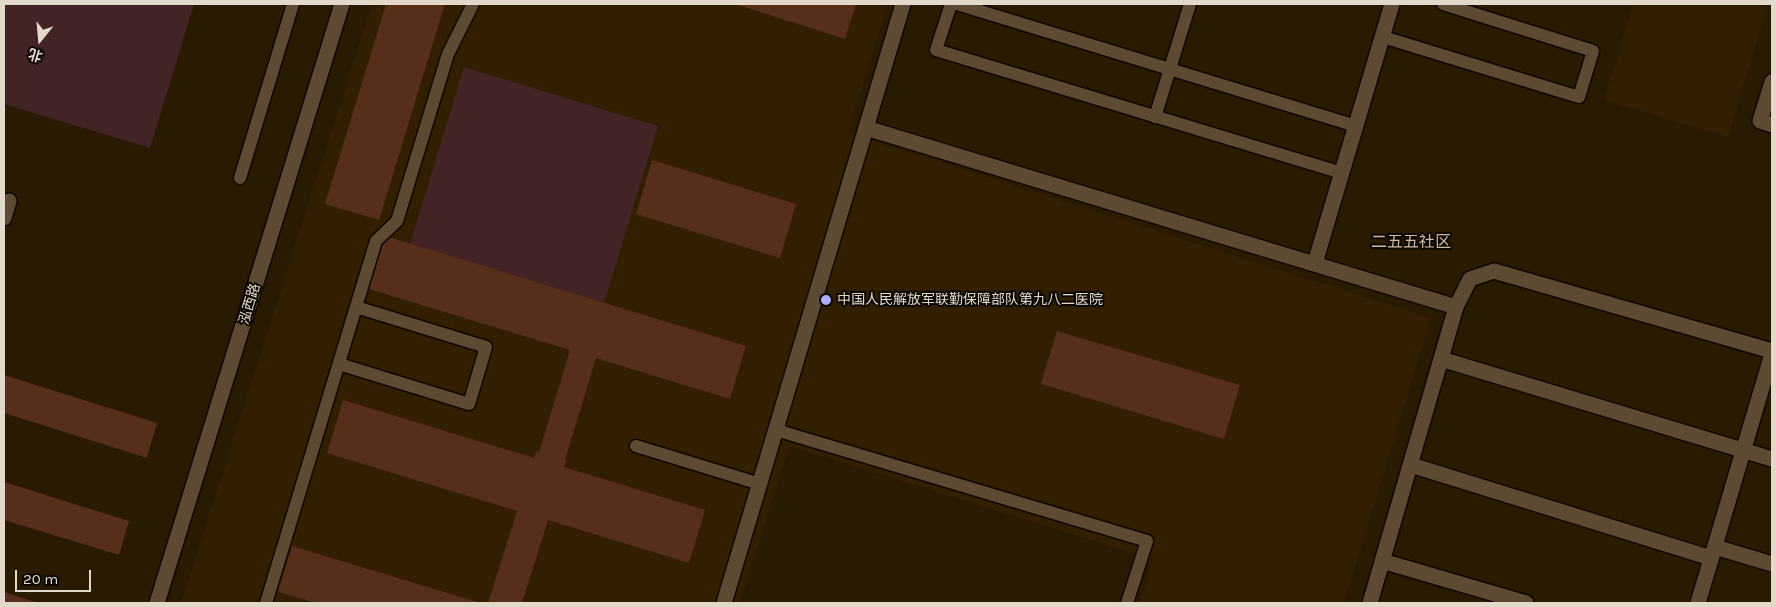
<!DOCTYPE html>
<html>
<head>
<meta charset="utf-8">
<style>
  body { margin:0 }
  #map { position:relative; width:1776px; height:607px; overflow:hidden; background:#291a02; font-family:Karla,"Noto Sans SC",sans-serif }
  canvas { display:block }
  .frame { position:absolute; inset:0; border:5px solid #e3d9ca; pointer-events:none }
  .north { position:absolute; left:15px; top:15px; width:50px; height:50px; -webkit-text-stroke:4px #0c0601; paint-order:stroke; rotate:197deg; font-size:14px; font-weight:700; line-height:20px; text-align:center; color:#e3d9ca }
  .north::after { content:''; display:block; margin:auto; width:18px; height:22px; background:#e3d9ca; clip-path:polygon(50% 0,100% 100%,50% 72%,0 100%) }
  .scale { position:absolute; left:15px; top:570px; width:76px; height:22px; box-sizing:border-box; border:2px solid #e3d9ca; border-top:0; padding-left:6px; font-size:15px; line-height:18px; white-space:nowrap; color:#e3d9ca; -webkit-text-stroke:4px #0c0601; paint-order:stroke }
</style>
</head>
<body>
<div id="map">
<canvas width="1776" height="607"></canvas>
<div class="frame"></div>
<div class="north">北</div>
<div class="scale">20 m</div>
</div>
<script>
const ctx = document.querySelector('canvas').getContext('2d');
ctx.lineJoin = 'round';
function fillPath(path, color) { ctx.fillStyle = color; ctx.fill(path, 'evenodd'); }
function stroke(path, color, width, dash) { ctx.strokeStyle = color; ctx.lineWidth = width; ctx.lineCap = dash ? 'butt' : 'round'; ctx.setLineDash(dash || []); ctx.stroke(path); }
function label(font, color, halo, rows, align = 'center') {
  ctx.font = font + ' Karla,"Noto Sans SC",sans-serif'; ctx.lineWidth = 4; ctx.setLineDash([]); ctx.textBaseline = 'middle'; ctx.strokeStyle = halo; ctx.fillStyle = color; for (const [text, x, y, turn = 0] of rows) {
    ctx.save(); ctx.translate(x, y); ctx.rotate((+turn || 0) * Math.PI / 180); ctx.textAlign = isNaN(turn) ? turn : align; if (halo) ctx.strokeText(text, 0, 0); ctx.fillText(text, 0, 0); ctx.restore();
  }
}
fillPath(new Path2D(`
  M 372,4 L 888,4 L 848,133 L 1431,318 L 1344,603 L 1140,603 L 1152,559 L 789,446 L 740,603 L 181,603 Z
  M 1633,4 L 1768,4 L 1728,137 L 1604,100 Z`), '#311f00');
fillPath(new Path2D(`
  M 4,4 L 194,4 L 150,148 L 4,104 Z
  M 464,67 L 658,126 L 604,303 L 410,244 Z`), '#432426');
fillPath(new Path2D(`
  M 386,4 L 445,4 L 379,220 L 325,204 Z
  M 735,4 L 856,4 L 845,39 Z
  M 652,160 L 796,204 L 780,258 L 636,214 Z
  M 385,236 L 746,346 L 730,399 L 596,358 L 565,460 L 566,461 L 564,467 L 705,510 L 689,563 L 548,520 L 522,603 L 488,603 L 517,511 L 327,453 L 343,400 L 534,458 L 536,451 L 539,452 L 570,350 L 369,289 Z
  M 1057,331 L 1240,385 L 1224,439 L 1041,384 Z
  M 4,375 L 157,423 L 147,458 L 4,413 Z
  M 4,482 L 129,521 L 119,555 L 4,520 Z
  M 292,546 L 481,603 L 317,603 L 278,592 Z
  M 4,592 L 39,603 L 4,603 Z`), '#572e1a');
const service = new Path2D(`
  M 951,4 L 936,50 L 1342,173
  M 957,4 L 1356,126
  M 1383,37 L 1579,97 L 1593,51 L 1443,4
  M 1155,117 L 1190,4
  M 240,178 L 293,4
  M 339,364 L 469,404 L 486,347 L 356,307
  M 776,430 L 1147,541 L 1127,603
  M 636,446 L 760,484
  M 266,603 L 376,241 L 397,221 L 448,54 L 473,4`);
const minor = new Path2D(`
  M 1772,82 L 1760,121 L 1772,125
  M 866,128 L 1456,307 L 1370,603
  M 4,218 L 9,201
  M 1315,263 L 1392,4
  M 1456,307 L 1470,279 L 1494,271 L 1772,351
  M 1441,359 L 1772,459
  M 1411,465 L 1711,558
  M 1715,547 L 1772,564
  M 1382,561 L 1526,603
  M 724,603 L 903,4
  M 1698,603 L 1772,354`);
const tertiary = new Path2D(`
  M 157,603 L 342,4`);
stroke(service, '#110500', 15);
stroke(minor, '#110500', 18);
stroke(tertiary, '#110500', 18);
stroke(service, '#5c4b32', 12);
stroke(minor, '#5c4b32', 15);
stroke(tertiary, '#5c4b32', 15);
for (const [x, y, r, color] of [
  [826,300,6,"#aab0fb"]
]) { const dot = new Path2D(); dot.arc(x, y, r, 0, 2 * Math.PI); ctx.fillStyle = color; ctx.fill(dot); stroke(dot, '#0c0601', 2); }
label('14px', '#e3d9ca', '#0c0601', [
  ["中国人民解放军联勤保障部队第九八二医院",837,300]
], 'left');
label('14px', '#e3d9ca', '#0c0601', [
  ["泓西路",250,304,-73]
]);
label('16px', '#cfbc9f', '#0c0601', [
  ["二五五社区",1411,242]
]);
</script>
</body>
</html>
